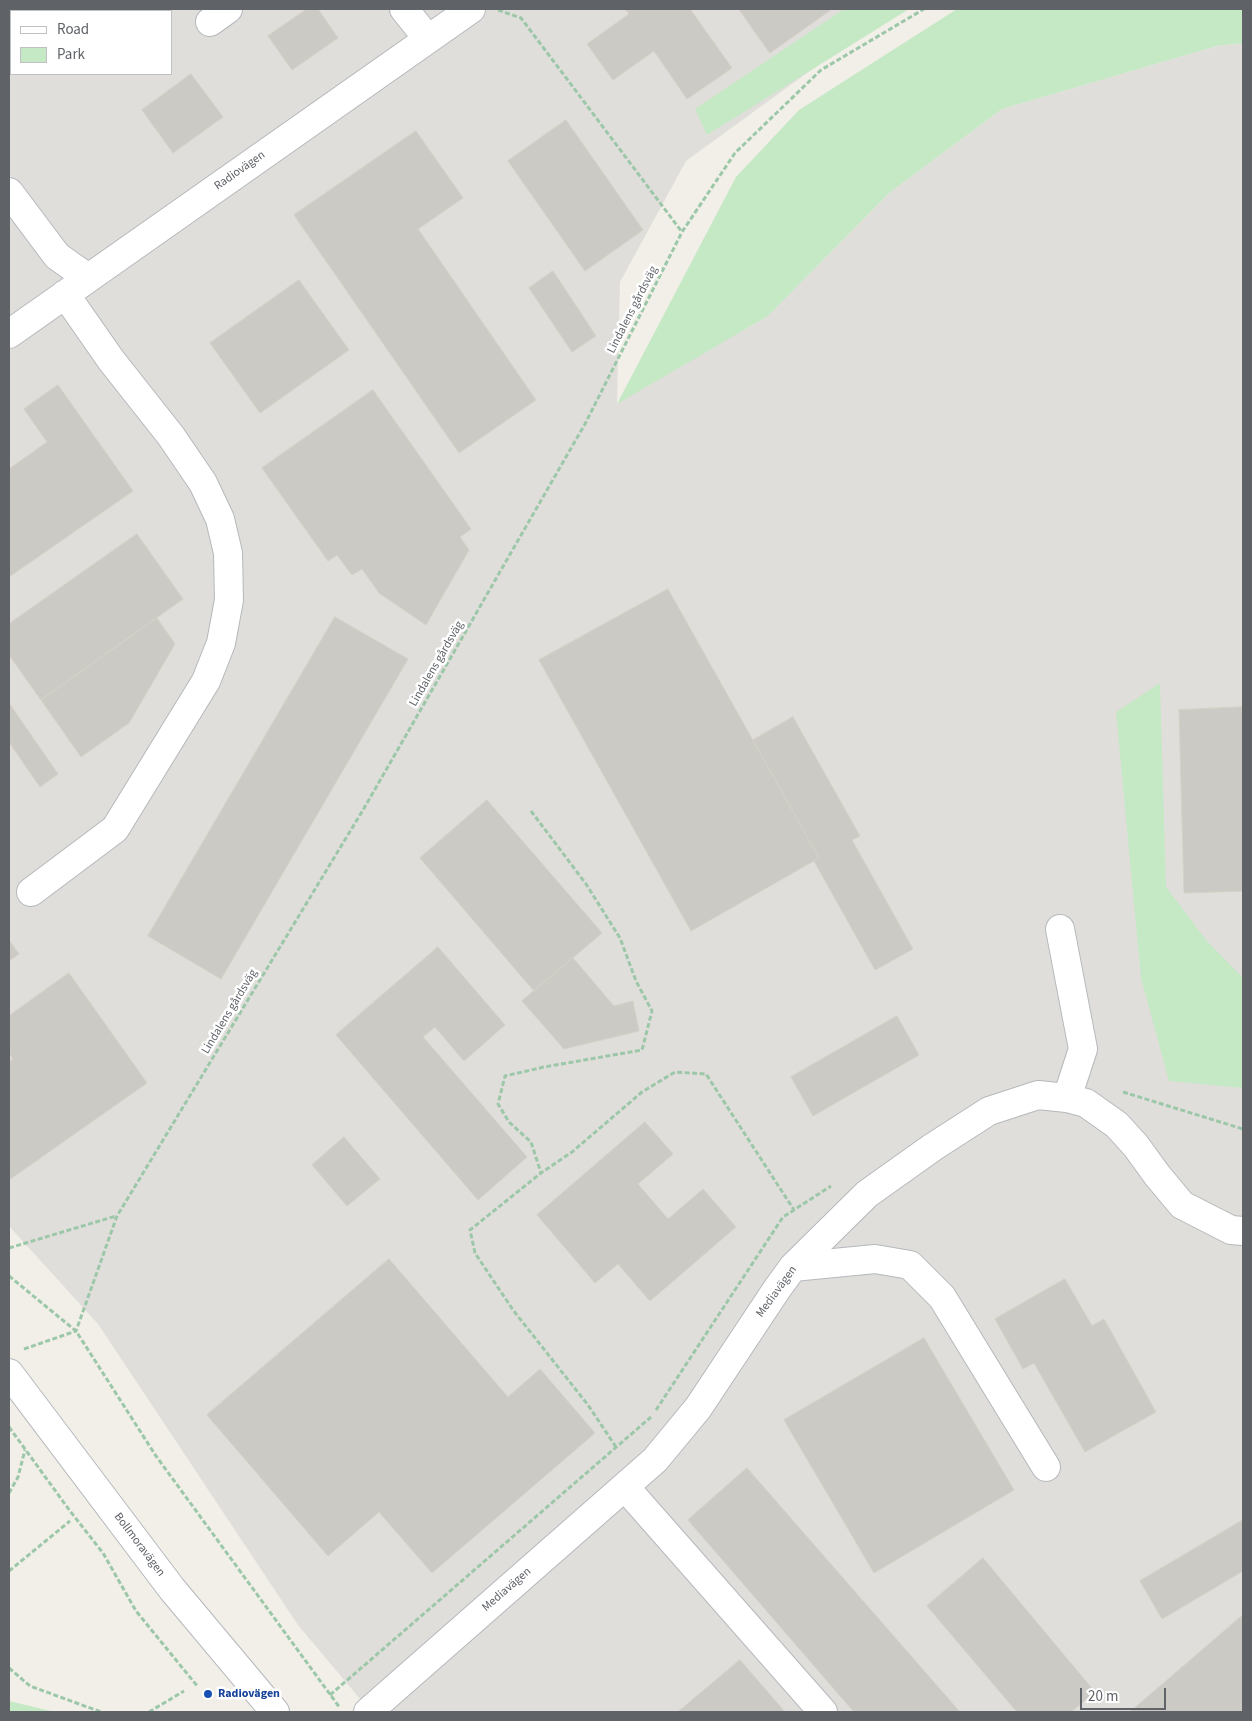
<!DOCTYPE html>
<html>
<head>
<meta charset="utf-8">
<style>
  body { margin:0 }
  #map { position:relative; width:1252px; height:1721px; overflow:hidden; background:#f1efe8; font-family:"Source Sans 3",sans-serif }
  canvas { display:block }
  .frame { position:absolute; inset:0; border:10px solid #5f6368; pointer-events:none }
  .legend { position:absolute; left:10px; top:10px; width:162px; height:65px; box-sizing:border-box; background:#fff; border:1px solid #bfc1c3; margin:0; padding:6px 9px; list-style:none; font-size:15px; color:#5f6368 }
  .legend li { display:flex; align-items:center; gap:10px; height:25px }
  .legend b { width:25px; border:1px solid #bfc1c3 }
  .scale { position:absolute; left:1080px; top:1688px; width:86px; height:22px; box-sizing:border-box; border:2px solid #5f6368; border-top:0; padding-left:6px; font-size:15px; line-height:18px; white-space:nowrap; color:#5f6368; -webkit-text-stroke:4px #fff; paint-order:stroke }
</style>
</head>
<body>
<div id="map">
<canvas width="1252" height="1721"></canvas>
<div class="frame"></div>
<ul class="legend">
<li><b style="height:6px;background:#fff"></b>Road</li>
<li><b style="height:14px;background:#c5e8c5"></b>Park</li>
</ul>
<div class="scale">20 m</div>
</div>
<script>
const ctx = document.querySelector('canvas').getContext('2d');
ctx.lineJoin = 'round';
function fillPath(path, color) { ctx.fillStyle = color; ctx.fill(path, 'evenodd'); }
function stroke(path, color, width, dash) { ctx.strokeStyle = color; ctx.lineWidth = width; ctx.lineCap = dash ? 'butt' : 'round'; ctx.setLineDash(dash || []); ctx.stroke(path); }
function label(font, color, halo, rows, align = 'center') {
  ctx.font = font + ' "Source Sans 3",sans-serif'; ctx.lineWidth = 5; ctx.setLineDash([]); ctx.textBaseline = 'middle'; ctx.strokeStyle = halo; ctx.fillStyle = color; for (const [text, x, y, turn = 0] of rows) {
    ctx.save(); ctx.translate(x, y); ctx.rotate((+turn || 0) * Math.PI / 180); ctx.textAlign = isNaN(turn) ? turn : align; if (halo) ctx.strokeText(text, 0, 0); ctx.fillText(text, 0, 0); ctx.restore();
  }
}
fillPath(new Path2D(`
  M 9,9 L 895,9 L 686,161 L 620,282 L 617,403 L 768,316 L 889,193 L 1002,109 L 1217,46 L 1243,43 L 1243,1712 L 371,1712 L 298,1625 L 98,1324 L 9,1226 ZM 11,11 L 171,11 L 171,74 L 11,74 Z`), '#e0deda');
fillPath(new Path2D(`
  M 844,9 L 909,9 L 707,135 L 695,109 Z
  M 957,9 L 1243,9 L 1243,43 L 1217,46 L 1002,109 L 889,193 L 768,316 L 617,404 L 736,177 L 799,110 Z
  M 1160,683 L 1166,887 L 1206,940 L 1243,978 L 1243,1088 L 1169,1081 L 1141,978 L 1116,712 Z
  M 9,1701 L 55,1712 L 9,1712 Z`), '#c5e8c5');
const building = new Path2D(`
  M 9,9 L 93,9 L 89,11 L 11,11 L 11,67 L 9,68 Z
  M 307,9 L 318,9 L 338,38 L 292,70 L 268,36 Z
  M 625,9 L 690,9 L 732,68 L 687,99 L 654,51 L 613,80 L 587,44 L 629,14 Z
  M 739,9 L 832,9 L 770,53 Z
  M 191,74 L 223,117 L 173,153 L 142,110 Z
  M 566,120 L 643,230 L 585,271 L 508,161 Z
  M 416,131 L 463,198 L 418,229 L 536,400 L 459,453 L 294,215 Z
  M 553,271 L 596,336 L 572,352 L 529,288 Z
  M 299,280 L 349,350 L 260,413 L 210,343 Z
  M 58,385 L 133,491 L 9,577 L 9,469 L 47,442 L 24,409 Z
  M 373,390 L 471,529 L 460,537 L 469,550 L 426,625 L 379,593 L 362,569 L 352,575 L 337,555 L 328,561 L 262,468 Z
  M 137,534 L 183,599 L 41,700 L 9,655 L 9,624 Z
  M 668,589 L 819,858 L 691,931 L 539,660 Z
  M 335,617 L 408,659 L 221,979 L 148,936 Z
  M 157,618 L 175,644 L 129,723 L 81,757 L 41,700 Z
  M 9,703 L 58,774 L 40,787 L 9,742 Z
  M 1243,707 L 1243,891 L 1184,893 L 1179,710 Z
  M 793,717 L 860,836 L 852,840 L 913,949 L 875,970 L 814,861 L 819,858 L 753,740 Z
  M 487,800 L 602,933 L 534,991 L 420,858 Z
  M 9,940 L 19,954 L 9,961 Z
  M 438,947 L 505,1025 L 464,1061 L 435,1027 L 423,1037 L 527,1157 L 478,1200 L 336,1035 Z
  M 573,958 L 614,1006 L 633,1001 L 639,1031 L 564,1049 L 522,1001 Z
  M 69,973 L 147,1083 L 9,1180 L 9,1062 L 13,1059 L 9,1053 L 9,1016 Z
  M 897,1016 L 919,1055 L 813,1116 L 791,1077 Z
  M 645,1122 L 673,1154 L 638,1184 L 668,1219 L 703,1189 L 736,1227 L 650,1301 L 618,1264 L 595,1283 L 537,1215 Z
  M 344,1137 L 380,1179 L 347,1206 L 312,1165 Z
  M 389,1259 L 508,1397 L 540,1369 L 595,1433 L 432,1573 L 379,1512 L 328,1556 L 207,1415 Z
  M 1065,1279 L 1092,1326 L 1104,1319 L 1156,1412 L 1085,1452 L 1034,1363 L 1023,1369 L 995,1319 Z
  M 924,1338 L 1014,1490 L 874,1573 L 784,1420 Z
  M 747,1468 L 960,1712 L 854,1712 L 688,1520 Z
  M 1243,1520 L 1243,1571 L 1162,1619 L 1140,1581 Z
  M 983,1558 L 1095,1692 L 1071,1712 L 1017,1712 L 927,1606 Z
  M 1243,1615 L 1243,1712 L 1130,1712 Z
  M 740,1660 L 785,1712 L 678,1712 Z`);
fillPath(building, '#cccac5');
stroke(building, '#d6d1c6', 1);
const minor = new Path2D(`
  M 404,9 L 428,39
  M 210,22 L 228,9
  M 9,192 L 57,256 L 88,278
  M 9,334 L 471,9
  M 31,892 L 115,829 L 206,681 L 221,643 L 229,600 L 228,553 L 220,519 L 203,483 L 171,436 L 111,360 L 65,294
  M 1060,929 L 1083,1049 L 1067,1098
  M 793,1267 L 875,1259 L 910,1265 L 942,1297 L 1046,1467
  M 9,1373 L 172,1589 L 275,1712
  M 625,1487 L 823,1712
  M 368,1712 L 655,1460 L 698,1408 L 777,1289 L 793,1267 L 867,1194 L 933,1147 L 989,1111 L 1038,1095 L 1067,1098 L 1086,1103 L 1117,1125 L 1136,1146 L 1157,1175 L 1182,1205 L 1231,1230 L 1243,1231`);
stroke(minor, '#b5b8bc', 30);
stroke(new Path2D(`
  M 498,10 L 521,18 L 682,232
  M 531,811 L 586,884 L 620,938 L 636,981 L 652,1011 L 642,1050 L 544,1067 L 505,1076 L 498,1104 L 509,1122 L 531,1142 L 541,1173
  M 1123,1092 L 1243,1129
  M 9,1248 L 116,1216
  M 9,1276 L 76,1331 L 156,1456 L 340,1708
  M 24,1349 L 76,1331 L 117,1216 L 363,810 L 585,424 L 682,232 L 735,153 L 821,70 L 924,9
  M 656,1410 L 783,1217 L 831,1186
  M 9,1427 L 70,1511 L 103,1553 L 136,1611 L 198,1687
  M 616,1447 L 588,1405 L 513,1310 L 475,1253 L 470,1230 L 541,1173 L 572,1152 L 642,1092 L 675,1072 L 706,1074 L 794,1210
  M 9,1493 L 18,1477 L 25,1450
  M 9,1571 L 70,1521
  M 9,1668 L 30,1686 L 101,1712
  M 330,1695 L 651,1417
  M 149,1712 L 184,1691`), '#9cc7a9', 3, [5, 2.5]);
stroke(minor, '#fff', 28);
for (const [x, y, r, color] of [
  [208,1694,5,"#1a4fb4"]
]) { const dot = new Path2D(); dot.arc(x, y, r, 0, 2 * Math.PI); ctx.fillStyle = color; ctx.fill(dot); stroke(dot, '#fff', 2); }
label('12px', '#5f6368', '#fff', [
  ["Radiovägen",240,171,-35],
  ["Lindalens gårdsväg",633,310,-63],
  ["Lindalens gårdsväg",437,664,-60],
  ["Lindalens gårdsväg",230,1012,-59],
  ["Mediavägen",777,1292,-54],
  ["Bollmoravägen",139,1545,53],
  ["Mediavägen",507,1590,-41]
]);
label('bold 12px', '#164399', '#fff', [
  ["Radiovägen",218,1694]
], 'left');
</script>
</body>
</html>
